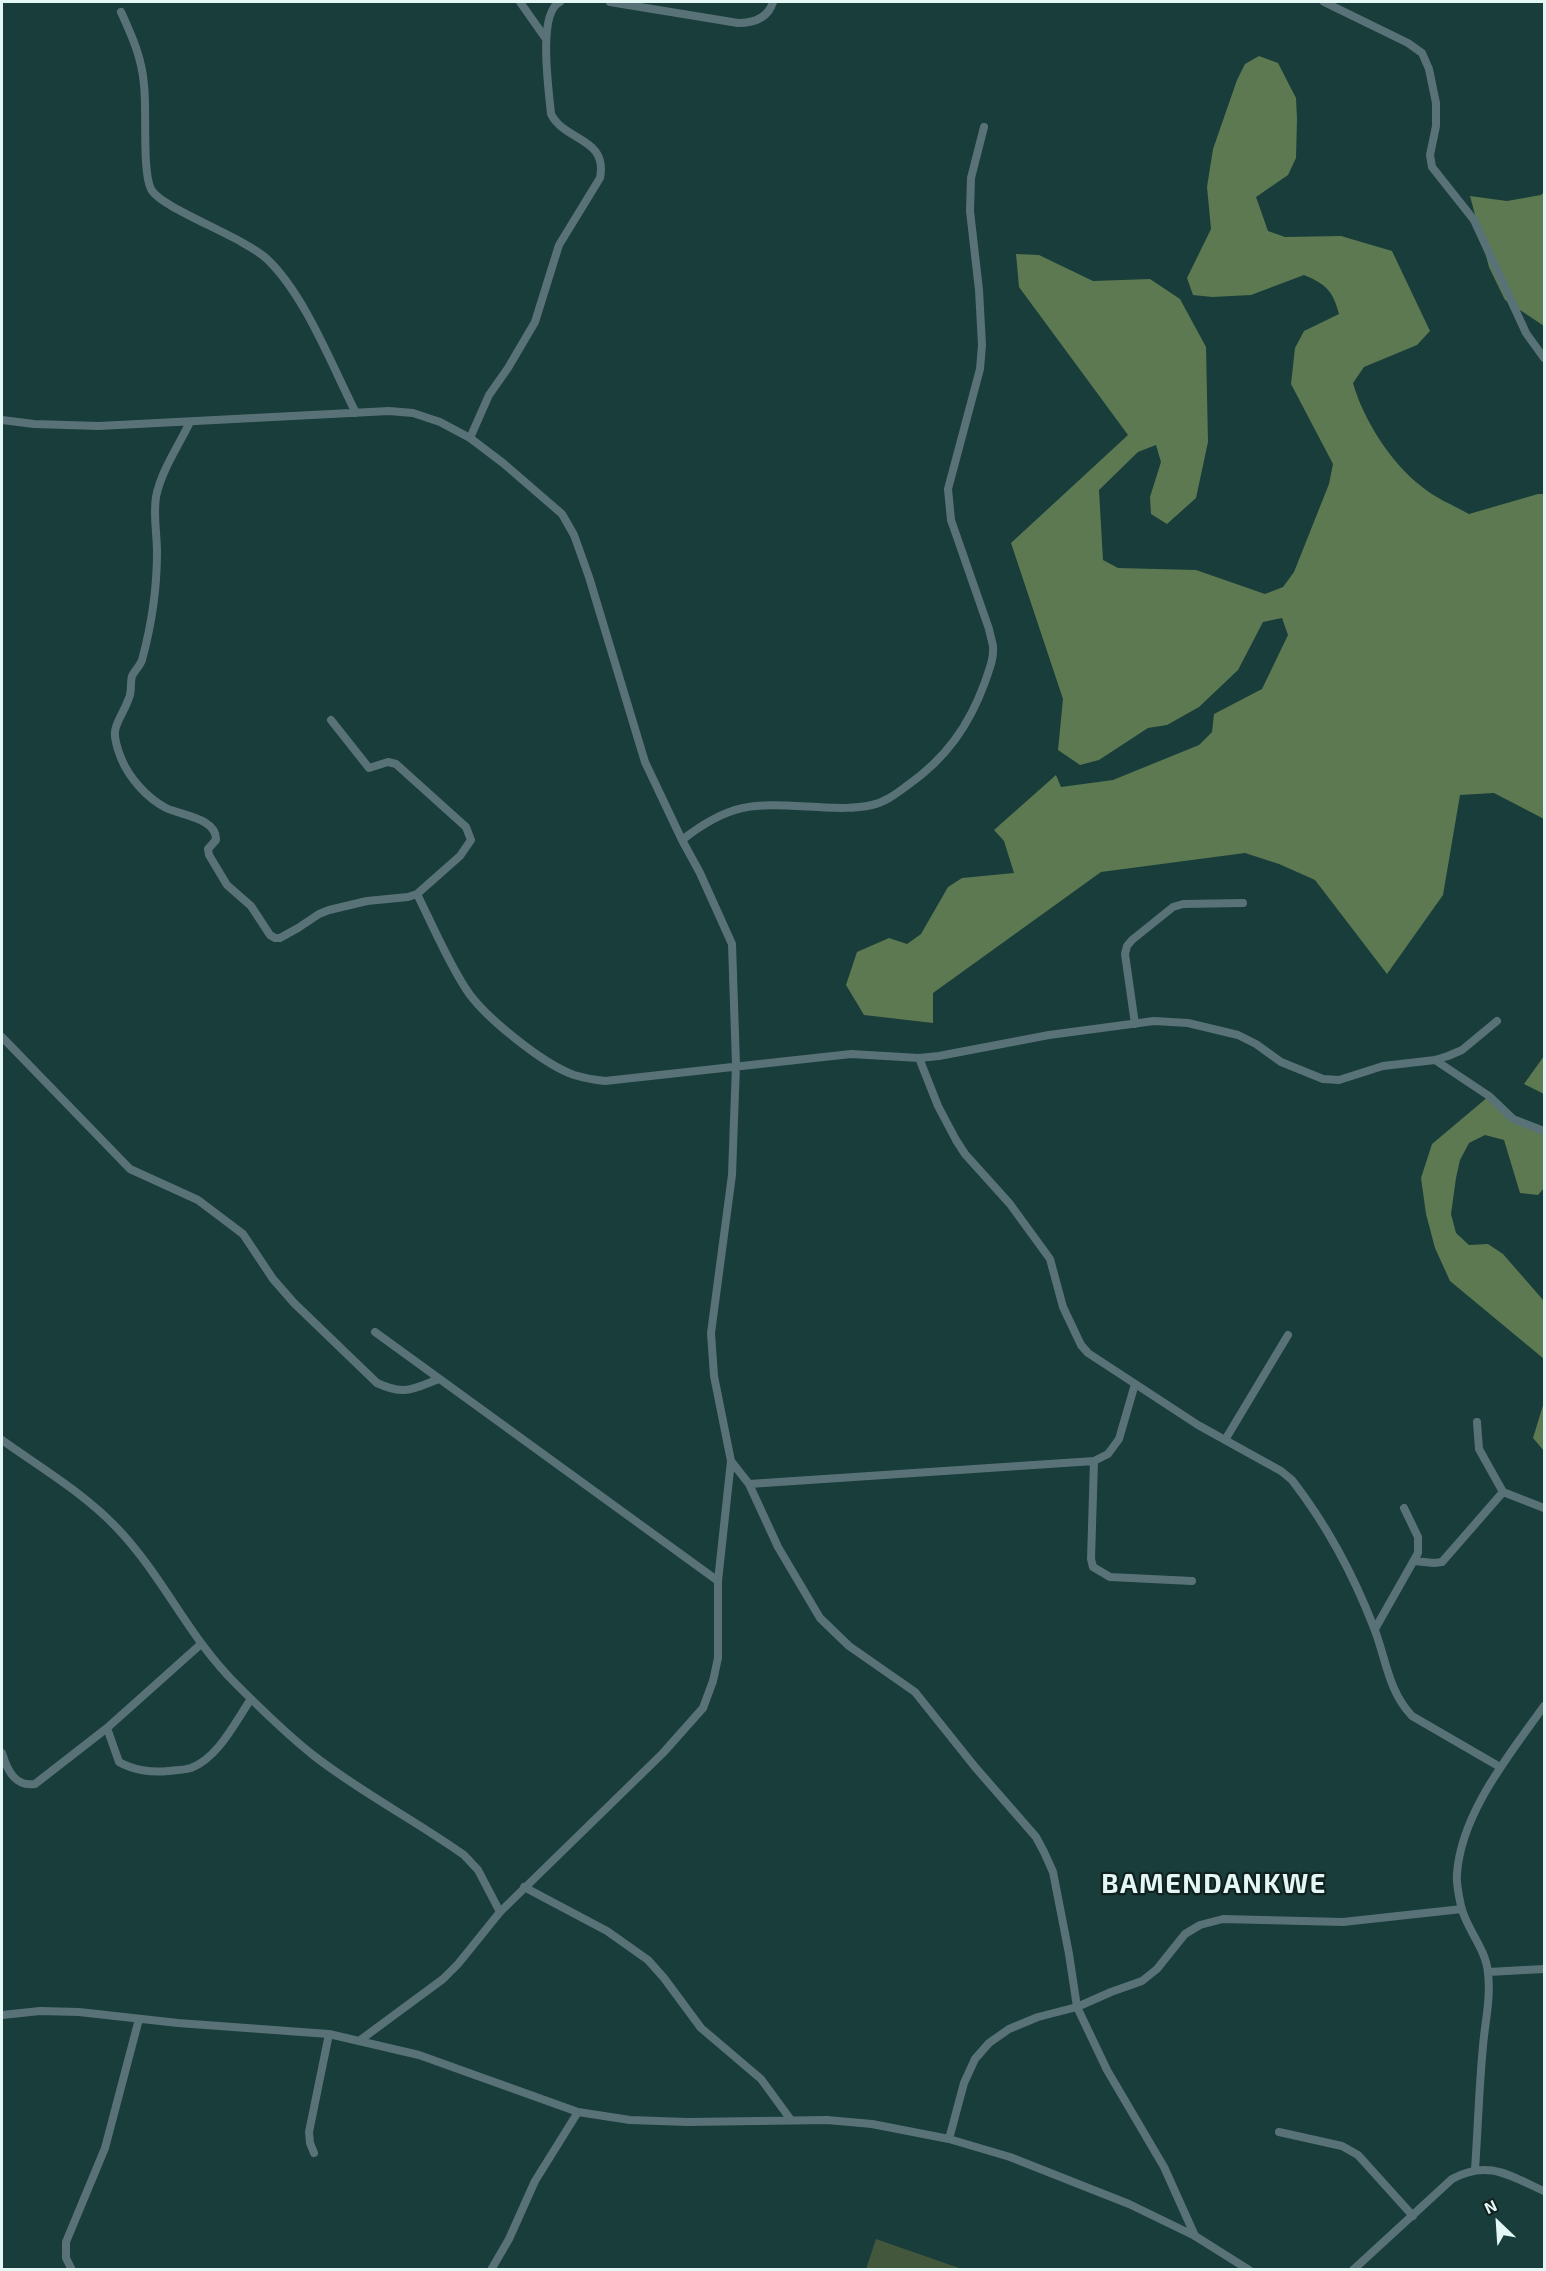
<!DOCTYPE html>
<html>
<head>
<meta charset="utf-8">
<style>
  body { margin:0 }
  #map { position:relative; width:1546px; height:2271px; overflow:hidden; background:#183d3a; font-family:"Exo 2",sans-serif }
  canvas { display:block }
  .frame { position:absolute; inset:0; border:3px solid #e3f7f5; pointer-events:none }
  .north { position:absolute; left:1468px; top:2193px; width:60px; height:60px; -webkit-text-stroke:4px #11211f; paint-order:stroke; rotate:335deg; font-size:16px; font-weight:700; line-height:24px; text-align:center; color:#e3f7f5 }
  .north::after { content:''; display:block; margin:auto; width:21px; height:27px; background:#e3f7f5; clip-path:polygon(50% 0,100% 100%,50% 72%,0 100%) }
</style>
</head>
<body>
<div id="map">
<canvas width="1546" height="2271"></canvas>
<div class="frame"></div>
<div class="north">N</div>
</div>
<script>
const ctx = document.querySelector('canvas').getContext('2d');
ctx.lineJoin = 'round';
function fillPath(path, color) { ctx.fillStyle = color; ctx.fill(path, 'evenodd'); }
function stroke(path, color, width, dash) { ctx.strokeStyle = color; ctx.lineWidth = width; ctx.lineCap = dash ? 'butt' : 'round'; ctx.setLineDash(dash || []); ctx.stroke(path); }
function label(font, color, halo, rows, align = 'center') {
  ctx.font = font + ' "Exo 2",sans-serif'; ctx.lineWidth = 4.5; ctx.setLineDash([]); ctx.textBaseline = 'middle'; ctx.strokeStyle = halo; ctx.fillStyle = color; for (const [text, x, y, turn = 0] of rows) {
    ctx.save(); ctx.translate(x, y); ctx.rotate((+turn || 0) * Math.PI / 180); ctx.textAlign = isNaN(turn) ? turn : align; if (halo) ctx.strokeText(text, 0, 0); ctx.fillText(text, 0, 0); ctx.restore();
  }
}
fillPath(new Path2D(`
  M 876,2239 L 962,2269 L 866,2269 Z`), '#43573d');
fillPath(new Path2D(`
  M 1259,56 L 1278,63 L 1296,98 L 1297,119 L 1296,158 L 1288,175 L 1256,197 L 1268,231 L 1285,237 L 1341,236 L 1392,251 L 1430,331 L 1417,345 L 1364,367 L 1353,383 C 1363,419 1391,463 1421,486 C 1435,498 1453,505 1469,514 L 1538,494 L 1544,494 L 1544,819 L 1494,793 L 1460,795 L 1443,895 L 1387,974 L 1315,880 L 1279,864 L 1245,853 L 1101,872 L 933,993 L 933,1023 L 864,1015 L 846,985 L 857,952 L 889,938 L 907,944 L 921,934 L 948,887 L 962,878 L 1014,873 L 1004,841 L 994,830 L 1056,775 L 1061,787 L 1113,780 L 1199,745 L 1212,732 L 1214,714 L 1262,689 L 1288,635 L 1282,618 L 1263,622 L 1238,670 L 1199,707 L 1167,725 L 1148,728 L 1099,760 L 1080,765 L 1058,750 L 1063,699 L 1011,543 L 1128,435 L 1019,287 L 1016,254 L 1039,255 L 1093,281 L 1150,279 L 1180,299 L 1206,347 L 1208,442 L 1196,498 L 1167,524 L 1151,514 L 1150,497 L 1161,462 L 1156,445 L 1138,452 L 1099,490 L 1103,560 L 1118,568 L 1196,570 L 1265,594 L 1283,587 L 1294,572 L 1329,484 L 1333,464 L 1291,384 L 1295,348 L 1304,331 L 1339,314 C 1333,291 1326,284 1304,275 L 1251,295 L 1212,297 L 1193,295 L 1187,278 L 1211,229 L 1207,187 L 1213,149 L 1237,80 L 1245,64 Z
  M 1544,192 L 1544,326 L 1505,300 L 1489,267 L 1470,196 L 1507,201 L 1541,195 Z
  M 1544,1056 L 1544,1094 L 1524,1084 Z
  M 1489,1096 L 1513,1119 L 1544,1131 L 1544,1188 L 1538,1195 L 1520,1193 L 1504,1140 L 1485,1135 L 1469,1143 L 1460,1160 L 1456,1178 L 1451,1214 L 1456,1233 L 1469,1245 L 1488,1244 L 1503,1254 L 1544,1301 L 1544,1359 L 1450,1281 L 1435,1248 L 1426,1214 L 1421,1178 L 1432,1144 Z
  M 1544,1402 L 1544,1451 L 1533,1438 Z`), '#5c7952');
stroke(new Path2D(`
  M 520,2 L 546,39
  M 610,2 L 738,23 C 755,23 768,18 773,2
  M 1324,2 L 1408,43 L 1422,53 L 1429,69 L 1436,103 L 1436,126 L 1430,155 L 1432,167 L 1474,220 L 1526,333 L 1544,358
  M 121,12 C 132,36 142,58 144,85 C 147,109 142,172 151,189 C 160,208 244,237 267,259 C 305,295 332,366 356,413
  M 2,420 L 34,424 L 99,426 L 389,411 L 413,413 L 440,422 L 470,438 L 503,463 L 562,514 L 574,535 L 589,577 L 645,762 L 682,840 L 700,873 L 732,944 L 736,1065 L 732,1175 L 711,1333 L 714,1376 L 731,1461 L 718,1581 L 718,1658 L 713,1681 L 703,1708 L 663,1753 L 500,1912 L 458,1964 L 443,1979 L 359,2041
  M 190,422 C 179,445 161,471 156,497 C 153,515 157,534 157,552 C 157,587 151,627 142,660 C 140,666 135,670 132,676 C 130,683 132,691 129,698 C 118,727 108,725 121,758 C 129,778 147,798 166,808 C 180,815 217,818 216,840 L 208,849 L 209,855 L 227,885 L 251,906 L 270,935 L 275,938 L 280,938 L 298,928 L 319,914 L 329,910 L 367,901 L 408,897 L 417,894 L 460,856 L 471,840 L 466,827 L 396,764 L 388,762 L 369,768 L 331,720
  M 470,438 L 489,395 L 508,368 L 535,322 L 559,245 L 600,178 C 608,137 565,142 551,114 C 549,90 537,13 560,2
  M 682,840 C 733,800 756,804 818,807 C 836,808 854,809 872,805 C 886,802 897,793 908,785 C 946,758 969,726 985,682 C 989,670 994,659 993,646 C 992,641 990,634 989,629 L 951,520 L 948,489 L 980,369 L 982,345 L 979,290 L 970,211 L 971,178 L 984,127
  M 417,894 C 432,924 448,962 466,989 C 483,1016 543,1064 574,1075 C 584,1078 595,1080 605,1081 L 851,1054 L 919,1058 L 939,1056 L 1049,1035 L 1154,1021 L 1188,1023 L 1238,1035 L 1256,1044 L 1281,1062 L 1323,1079 L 1339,1080 L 1383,1066 L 1435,1060 L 1448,1056 L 1462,1050 L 1497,1021
  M 1135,1024 L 1125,954 L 1127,946 L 1132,940 L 1173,907 L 1183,904 L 1243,903
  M 2,1037 L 130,1169 L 198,1200 L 243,1234 L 273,1279 L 294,1303 L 377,1383 C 405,1396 412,1389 439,1379
  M 919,1058 L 938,1106 L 956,1140 L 965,1154 L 1010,1204 L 1050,1259 L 1063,1307 L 1081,1345 L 1088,1353 L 1198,1425 L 1281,1471 L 1292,1480 C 1326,1524 1354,1576 1374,1628 C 1386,1658 1388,1691 1412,1716 L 1500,1767
  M 1435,1060 L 1489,1096 L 1513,1119 L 1544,1131
  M 375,1332 L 718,1581
  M 1477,1422 L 1479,1449 L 1503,1492 L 1544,1508
  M 2,1440 C 41,1468 84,1493 117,1528 C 163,1576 189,1638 236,1684 C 260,1708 285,1733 313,1755 C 360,1792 415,1820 464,1855 L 478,1870 L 500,1912
  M 1225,1440 L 1288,1335
  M 731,1461 L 749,1484 L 1094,1461 L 1108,1454 L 1119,1439 L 1135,1384
  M 1094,1461 L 1091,1559 L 1093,1567 L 1110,1577 L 1192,1581
  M 749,1484 L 778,1547 L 820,1618 L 849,1646 L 915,1692 L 975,1767 L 1036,1837 L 1044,1852 L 1053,1872 L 1069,1954 L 1077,2007 L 1107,2070 L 1164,2167 L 1195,2236
  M 1414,1561 L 1434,1563 L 1442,1562 L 1503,1492
  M 1375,1629 L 1418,1553 L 1418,1537 L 1404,1508
  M 107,1728 L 119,1762 C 133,1770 152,1773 168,1771 C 176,1770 184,1770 191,1768 C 219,1757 235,1722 251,1699
  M 2,1753 C 7,1770 15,1787 35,1784 L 107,1728 L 201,1644
  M 524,1887 L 607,1931 L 648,1960 L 664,1978 L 701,2028 L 761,2079 L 791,2120
  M 1488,1972 L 1544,1969
  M 2,2015 L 40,2011 L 79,2012 L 178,2023 L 329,2034 L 419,2055 L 578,2112 L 630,2120 L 688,2122 L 827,2120 L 872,2124 L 949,2139 L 1010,2157 L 1129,2204 L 1195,2236 L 1249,2270
  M 1279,2132 L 1342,2146 L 1358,2155 L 1413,2216
  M 949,2139 L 964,2083 L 975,2059 L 989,2043 L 1009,2029 L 1038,2017 L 1077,2007 L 1111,1992 L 1142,1981 L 1157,1969 L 1185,1934 L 1200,1925 L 1223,1919 L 1343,1922 L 1462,1909
  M 314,2153 L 310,2143 L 309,2132 L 329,2034
  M 1475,2169 C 1478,2128 1479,2087 1483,2046 C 1485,2022 1491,1998 1488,1973 C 1486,1948 1466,1929 1461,1906 C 1459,1896 1456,1884 1457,1874 C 1461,1813 1510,1754 1544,1706
  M 72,2270 L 66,2258 L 66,2242 L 105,2148 L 139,2019
  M 491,2270 L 509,2239 L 535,2181 L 578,2112
  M 1353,2270 L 1452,2179 C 1488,2159 1510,2176 1544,2191`), '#597278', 8);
ctx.letterSpacing = '1.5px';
label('bold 27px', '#e3f7f5', '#11211f', [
  ["BAMENDANKWE",1214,1884]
]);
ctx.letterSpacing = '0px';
</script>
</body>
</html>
